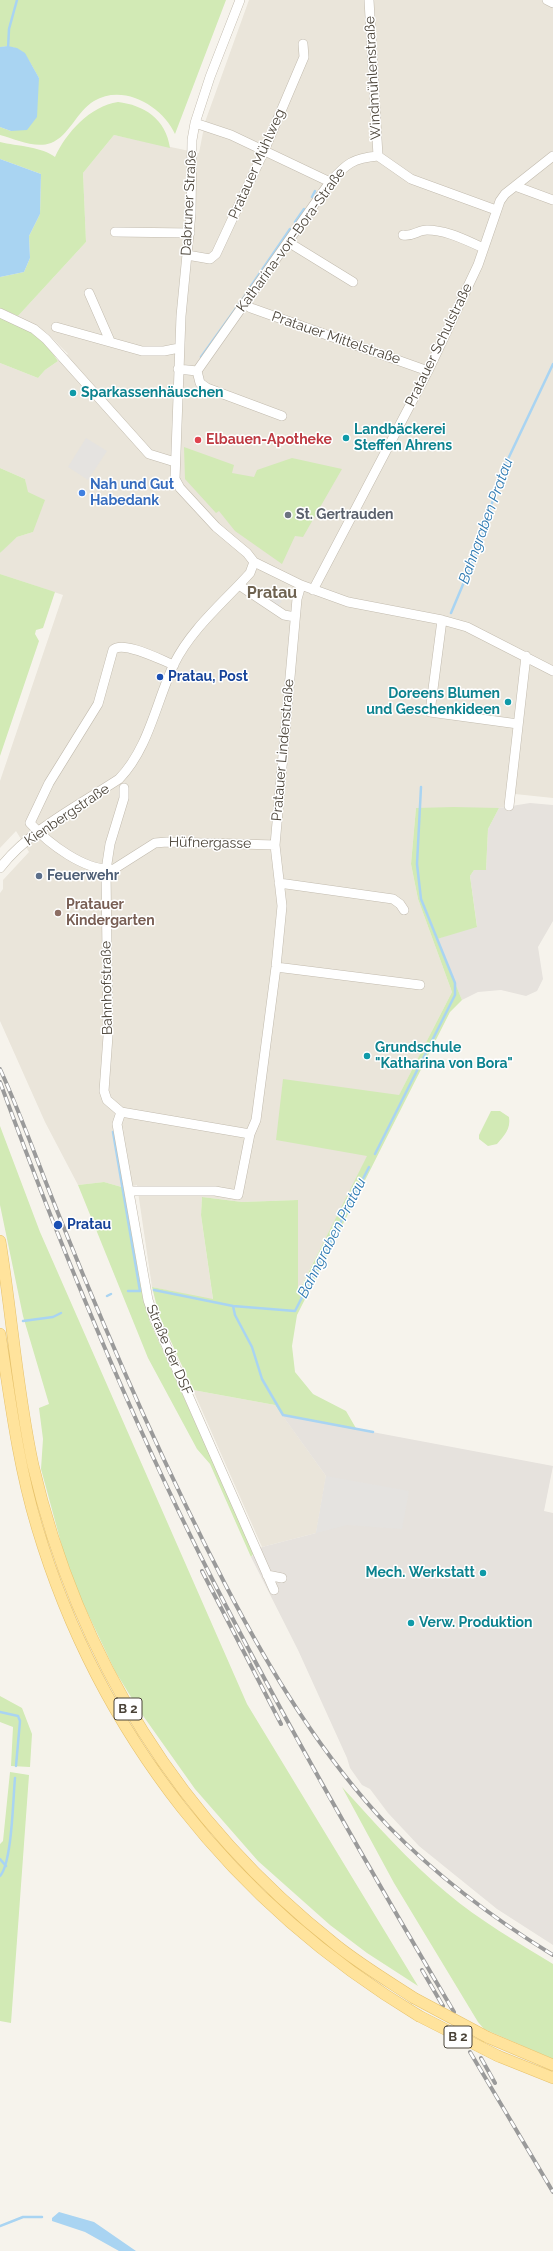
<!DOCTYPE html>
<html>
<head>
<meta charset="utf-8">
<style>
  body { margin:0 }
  canvas { display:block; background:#f6f3ec }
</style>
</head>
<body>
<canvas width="553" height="2251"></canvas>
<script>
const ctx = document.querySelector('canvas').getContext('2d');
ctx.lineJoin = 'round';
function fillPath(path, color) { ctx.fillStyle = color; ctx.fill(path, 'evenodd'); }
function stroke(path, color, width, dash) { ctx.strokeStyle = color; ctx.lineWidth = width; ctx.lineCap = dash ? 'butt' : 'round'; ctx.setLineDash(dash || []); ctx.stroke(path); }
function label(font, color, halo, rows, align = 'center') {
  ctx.font = font + ' Raleway,sans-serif'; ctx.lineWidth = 3; ctx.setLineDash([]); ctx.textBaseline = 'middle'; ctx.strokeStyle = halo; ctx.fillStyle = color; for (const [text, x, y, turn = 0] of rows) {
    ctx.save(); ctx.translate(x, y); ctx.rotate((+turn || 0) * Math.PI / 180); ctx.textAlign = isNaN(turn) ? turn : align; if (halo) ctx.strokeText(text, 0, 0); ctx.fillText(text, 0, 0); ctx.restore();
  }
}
fillPath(new Path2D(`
  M 249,0 L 553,0 L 553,798 L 515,794 L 509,806 L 499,808 L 416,808 L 411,864 L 418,899 L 452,992 L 297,1294 L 298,1200 L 242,1202 L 202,1197 L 201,1215 L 213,1300 L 152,1287 L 137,1185 L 125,1188 L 104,1182 L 78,1185 L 45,1122 L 0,1021 L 0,893 L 3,889 L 3,880 L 29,852 L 16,831 L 0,848 L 0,781 L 63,595 L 0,574 L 0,553 L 3,549 L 17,537 L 33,532 L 25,479 L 0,468 L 0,363 L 38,378 L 45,370 L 68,354 L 47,333 L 18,316 L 86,242 L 83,173 L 114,135 L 199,153 L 205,122 Z
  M 193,1390 L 275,1405 L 326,1476 L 316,1533 L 262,1547 Z`), '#eae5da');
fillPath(new Path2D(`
  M 530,803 L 553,805 L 553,921 L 538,947 L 543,979 L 537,991 L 526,996 L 501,990 L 478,992 L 462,1000 L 436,939 L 477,926 L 470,876 L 474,870 L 486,870 L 488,829 L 499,808 Z
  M 282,1415 L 553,1466 L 544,1511 L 553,1513 L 553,1945 L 497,1909 L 419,1846 L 388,1813 L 370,1789 L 362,1785 L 350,1768 L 347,1758 L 298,1650 L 251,1557 L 262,1547 L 316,1533 L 326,1476 Z`), '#e6e2dd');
fillPath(new Path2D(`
  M 0,0 L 226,0 L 175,134 C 163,107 124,83 94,101 C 77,111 69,136 51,143 C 35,149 15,139 0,135 L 0,127 L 11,131 L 39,78 C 29,61 23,43 0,47 Z
  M 118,102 C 144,105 166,119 170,148 L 114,135 L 83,173 L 86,242 L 18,316 L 0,308 L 0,277 L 24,272 L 30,258 L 29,236 L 40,214 L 41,174 L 0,159 L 0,142 C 17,146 43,147 55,157 C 66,133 90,106 118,102 Z
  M 0,316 C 29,330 39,333 58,361 L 45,370 L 38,378 L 0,363 Z
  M 184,447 L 234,465 L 232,473 L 254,477 L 257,470 L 292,458 L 342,469 L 303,537 L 295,536 L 282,564 L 235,531 L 219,511 L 216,513 L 185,479 Z
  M 0,468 L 25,479 L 28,492 L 45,500 L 33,532 L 17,537 L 0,553 Z
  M 0,574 L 55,592 L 43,628 L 36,630 L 35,634 L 39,641 L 0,756 Z
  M 454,807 L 499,808 L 488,829 L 486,870 L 474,870 L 470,876 L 477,927 L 437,939 L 462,1000 L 450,1012 L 297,1315 L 292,1346 L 295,1372 L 313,1394 L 346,1411 L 357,1430 L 282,1415 L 275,1405 L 193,1390 L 159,1315 L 152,1287 L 213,1299 L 201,1215 L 202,1197 L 242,1202 L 298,1200 L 298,1293 L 367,1156 L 276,1140 L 283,1079 L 399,1095 L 452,992 L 418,899 L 411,864 L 416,808 Z
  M 491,1111 L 500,1111 L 509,1117 C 511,1129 504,1136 497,1144 L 488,1146 L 479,1139 L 479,1135 Z
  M 0,1126 L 40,1232 L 247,1704 L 418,1986 L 367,1953 L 330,1925 L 258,1861 L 195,1789 L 139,1710 L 115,1671 L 81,1599 L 64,1554 L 41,1469 L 43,1439 L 39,1408 L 49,1404 L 23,1316 L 0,1205 Z
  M 104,1182 L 125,1188 L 144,1299 L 150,1322 L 254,1553 L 251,1557 L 210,1464 L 197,1449 L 148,1358 L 78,1185 Z
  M 0,1696 L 22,1708 L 32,1734 L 30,1767 L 11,1766 L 13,1727 L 0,1722 Z
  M 10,1772 L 29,1775 L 11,2023 L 0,2021 L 0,1844 L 3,1841 Z
  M 342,1787 C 375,1823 408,1861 447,1893 C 479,1920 517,1942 553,1964 L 553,2059 L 484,2029 L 478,2022 L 394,1883 Z`), '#d2eab5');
fillPath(new Path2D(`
  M 86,438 L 107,451 L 88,480 L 68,467 Z
  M 262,591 L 282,601 L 278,606 L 259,595 Z
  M 326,1476 L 409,1491 L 402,1529 L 347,1525 L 316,1533 Z`), '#e5e3e0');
fillPath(new Path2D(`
  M 8,46 L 17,48 L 25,53 L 39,78 L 37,117 L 27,130 L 11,131 L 0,127 L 0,47 Z
  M 0,159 L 41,174 L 40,214 L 29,236 L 30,258 L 24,272 L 0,277 Z
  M 59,2212 L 94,2222 L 136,2251 L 119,2251 L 85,2232 L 52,2221 L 52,2218 Z`), '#a9d4f2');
stroke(new Path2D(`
  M 8,49 L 9,29 L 17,0
  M 312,197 L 315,191
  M 295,222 L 304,209
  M 249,289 L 290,229
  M 201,357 L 247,293
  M 451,613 L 480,544 L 500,476 L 553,364
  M 113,1132 L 140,1291 L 128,1291
  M 375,1154 L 455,995 L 455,983 L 421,899 L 417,864 L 421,787
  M 154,1290 L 233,1306 L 295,1311 L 369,1167
  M 107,1296 L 111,1294
  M 233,1306 L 235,1315 L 252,1347 L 262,1379 L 283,1415 L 373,1432
  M 23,1321 L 53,1317 L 61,1313
  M 0,1712 L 18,1716 L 20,1721 L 16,1766
  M 0,1859 L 6,1866
  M 0,1876 C 12,1863 13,1799 15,1778
  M 0,2226 L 23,2217 L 42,2217`), '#a9d4f2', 2.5);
const minor = new Path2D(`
  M 240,0 L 210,77 L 195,123 L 192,140 L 191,213 L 181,316 L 175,479 L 180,488 L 216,527 L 247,553 L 254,562 L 301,585 L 348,602 L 442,620 L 467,627 L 553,671
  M 369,0 L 378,156
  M 547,0 L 553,3
  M 195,123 L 231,135 L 330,182
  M 515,186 L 553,200
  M 115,232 L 190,233
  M 403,235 C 412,237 418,230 427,230 C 447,230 467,241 484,248
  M 288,242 L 353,282
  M 187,255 L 210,259 L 216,254 L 264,151 L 304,57 L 303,44
  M 89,293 L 110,341
  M 244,304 L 251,308 L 428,371
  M 0,313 L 34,329 L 46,339 L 149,454 L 175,462
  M 56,327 L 142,351 L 164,351 L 179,348
  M 178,369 L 197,371
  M 197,371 L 330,182 C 346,164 353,158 378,156 L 411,179 L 496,210
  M 197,371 L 200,383 L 207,388 L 282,416
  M 239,585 L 284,615 L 295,617
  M 313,590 L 428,371 L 478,265 L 500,201 L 505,194 L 553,156
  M 442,620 L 430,712 L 518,724
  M 174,665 C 161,660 123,640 113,650 L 98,704 L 49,783 L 30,823 C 48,843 85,872 114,869 L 155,843 L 167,842 L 275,845
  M 124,788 L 124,798 L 110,844 L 106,870 L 108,1036 L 104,1091 L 107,1100 L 121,1112 L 250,1134
  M 509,806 L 526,656
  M 0,868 C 28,831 81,804 119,779 C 149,748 156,702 174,664 C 191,629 224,602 250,573 L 254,562
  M 279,883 L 393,899 L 400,904 L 404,910
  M 276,967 L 420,985
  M 121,1112 L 117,1124 L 148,1300 L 155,1320 L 274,1590
  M 130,1191 L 215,1191 L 238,1195 L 250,1134 L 256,1120 L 276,967 L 282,906 L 275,845 L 297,599 L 301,585
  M 267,1575 L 282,1578`);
const major = new Path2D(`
  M 0,1241 C 12,1315 17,1391 33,1465 C 78,1658 180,1822 336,1945 C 361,1965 388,1981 414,1998
  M 0,1334 C 10,1399 18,1464 37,1527 C 99,1735 234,1905 419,2016
  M 487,2037 L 553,2065
  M 498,2056 L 553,2078`);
stroke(minor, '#c2bbae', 10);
stroke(major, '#e6c16a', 12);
stroke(minor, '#fff', 9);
stroke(major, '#ffe39c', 11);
const rail = new Path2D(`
  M 0,1069 C 23,1119 41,1172 62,1223 C 111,1345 164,1466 225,1584 C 270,1671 321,1755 389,1827 C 438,1877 494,1919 553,1955
  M 0,1082 C 59,1243 124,1403 201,1557 C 279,1712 365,1862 454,2012
  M 202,1571 L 281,1724
  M 422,1970 L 443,2006
  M 470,2052 L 553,2192
  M 481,2058 L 495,2083`);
stroke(rail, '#9a9a9a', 4);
stroke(rail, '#fff', 2.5, [8]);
const majorBridge = new Path2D(`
  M 414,1998 L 487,2037
  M 419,2016 L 498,2056`);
stroke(majorBridge, '#e6c16a', 12, []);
stroke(majorBridge, '#ffe39c', 11);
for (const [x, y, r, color] of [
  [73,393,4,"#0f9aa8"],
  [346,438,4,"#0f9aa8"],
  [198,440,4,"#e0444e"],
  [82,493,4,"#3f7fe0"],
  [288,515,4,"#6b7280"],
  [160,677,4,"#1a4fb4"],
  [508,702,4,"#0f9aa8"],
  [39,876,4,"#5c6f8a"],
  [58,913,4,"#8d6e63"],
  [367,1056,4,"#0f9aa8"],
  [58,1225,5,"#1a4fb4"],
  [483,1573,4,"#0f9aa8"],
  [411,1623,4,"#0f9aa8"]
]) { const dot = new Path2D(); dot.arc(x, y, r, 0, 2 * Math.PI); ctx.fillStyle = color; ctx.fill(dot); stroke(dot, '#fff', 1.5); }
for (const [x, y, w] of [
  [128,1709,28],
  [458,2037,28]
]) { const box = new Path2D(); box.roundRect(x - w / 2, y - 11, w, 22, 3); ctx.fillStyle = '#fff'; ctx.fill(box); stroke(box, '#4b4439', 1); }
label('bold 13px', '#4b4439', null, [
  ["B 2",128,1709],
  ["B 2",458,2037]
]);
label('14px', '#4b4439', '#fff', [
  ["Windmühlenstraße",373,78,-93],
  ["Pratauer Mühlweg",257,164,-66],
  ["Dabruner Straße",189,203,-87],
  ["Katharina-von-Bora-Straße",291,240,-54],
  ["Pratauer Mittelstraße",336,338,19],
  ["Pratauer Schulstraße",439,345,-64],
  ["Pratauer Lindenstraße",283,750,-85],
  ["Kienbergstraße",67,815,-34],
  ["Hüfnergasse",210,843,1],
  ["Bahnhofstraße",107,988,-91],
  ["Straße der DSF",169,1350,67]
]);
label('bold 14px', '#0d838f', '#fff', [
  ["Sparkassenhäuschen",81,393],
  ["Landbäckerei",354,430],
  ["Steffen Ahrens",354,446],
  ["Doreens Blumen",500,694,"right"],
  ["und Geschenkideen",500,710,"right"],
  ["Grundschule",375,1048],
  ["\"Katharina von Bora\"",375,1064],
  ["Mech. Werkstatt",475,1573,"right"],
  ["Verw. Produktion",419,1623]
], 'left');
label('bold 14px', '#be3a42', '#fff', [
  ["Elbauen-Apotheke",206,440]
], 'left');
label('bold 14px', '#366cbe', '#fff', [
  ["Nah und Gut",90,485],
  ["Habedank",90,501]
], 'left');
label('bold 14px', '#5b616d', '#fff', [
  ["St. Gertrauden",296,515]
], 'left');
label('bold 14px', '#164399', '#fff', [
  ["Pratau, Post",168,677],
  ["Pratau",67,1225]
], 'left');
label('bold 14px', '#4e5e75', '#fff', [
  ["Feuerwehr",47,876]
], 'left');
label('bold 14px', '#785e54', '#fff', [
  ["Pratauer",66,905],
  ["Kindergarten",66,921]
], 'left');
label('italic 15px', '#2e7ab2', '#fff', [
  ["Bahngraben Pratau",486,521,-70],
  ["Bahngraben Pratau",332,1238,-63]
]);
label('bold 16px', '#6e6250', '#fff', [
  ["Pratau",272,593]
]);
</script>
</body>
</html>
